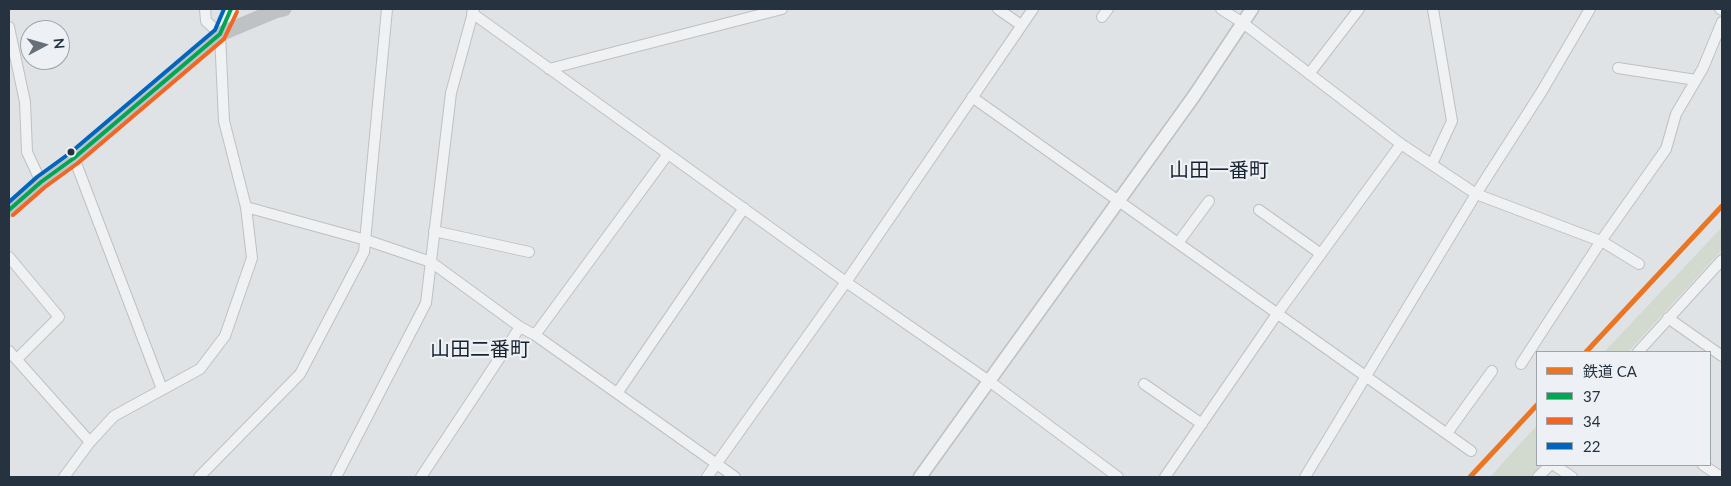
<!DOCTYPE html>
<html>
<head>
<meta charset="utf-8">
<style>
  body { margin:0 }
  #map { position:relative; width:1731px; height:486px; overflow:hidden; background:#e0e3e5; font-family:Lato,"Noto Sans JP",sans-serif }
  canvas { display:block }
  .frame { position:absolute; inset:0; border:10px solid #26323f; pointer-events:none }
  .legend { position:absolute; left:1536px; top:351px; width:175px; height:115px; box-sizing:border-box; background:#edf1f5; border:1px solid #9da5ac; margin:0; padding:6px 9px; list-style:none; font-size:15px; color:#26323f }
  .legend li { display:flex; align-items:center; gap:10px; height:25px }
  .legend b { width:25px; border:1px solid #9da5ac }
  .north { position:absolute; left:20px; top:20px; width:50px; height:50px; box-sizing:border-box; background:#edf1f5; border:1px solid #9da5ac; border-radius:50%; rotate:84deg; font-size:14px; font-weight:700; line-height:20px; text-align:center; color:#26323f }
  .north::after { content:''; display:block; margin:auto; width:18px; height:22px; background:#677079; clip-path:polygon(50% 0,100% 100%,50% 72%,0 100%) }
</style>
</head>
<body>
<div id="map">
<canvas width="1731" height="486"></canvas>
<div class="frame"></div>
<ul class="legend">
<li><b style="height:6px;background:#ea7522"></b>鉄道 CA</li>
<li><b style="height:6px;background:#00a651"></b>37</li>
<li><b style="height:6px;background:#f26522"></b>34</li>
<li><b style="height:6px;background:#0065bd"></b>22</li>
</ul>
<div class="north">N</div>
</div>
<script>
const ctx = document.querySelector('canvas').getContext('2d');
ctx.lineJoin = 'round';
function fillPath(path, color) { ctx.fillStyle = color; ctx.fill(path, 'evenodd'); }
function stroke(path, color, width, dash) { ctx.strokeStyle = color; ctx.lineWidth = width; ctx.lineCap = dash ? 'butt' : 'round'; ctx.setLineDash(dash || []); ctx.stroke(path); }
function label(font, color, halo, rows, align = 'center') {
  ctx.font = font + ' Lato,"Noto Sans JP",sans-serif'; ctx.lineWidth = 4.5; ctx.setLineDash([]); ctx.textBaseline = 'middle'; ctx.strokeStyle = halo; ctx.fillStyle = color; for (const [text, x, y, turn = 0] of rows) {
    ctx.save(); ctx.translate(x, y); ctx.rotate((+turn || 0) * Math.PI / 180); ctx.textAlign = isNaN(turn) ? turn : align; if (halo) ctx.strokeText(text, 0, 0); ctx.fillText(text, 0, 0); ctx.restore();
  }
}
fillPath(new Path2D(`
  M 1722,227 L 1722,250 L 1628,352 L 1604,352 Z
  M 1537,425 L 1537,465 L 1543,465 L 1533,475 L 1528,477 L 1490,477 Z`), '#d2dad0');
const minor = new Path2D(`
  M 998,9 L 1021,25
  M 1221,9 L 1243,23 L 1401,144 L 1476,194 L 1603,242 L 1639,264
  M 1720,9 L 1722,10
  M 472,13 L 846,282 L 989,381 L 1118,477
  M 1102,17 L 1108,9
  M 9,27 L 25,102 L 27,152 L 41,182
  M 1618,68 L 1696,80
  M 549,69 L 782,9
  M 1309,74 L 1359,9
  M 972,97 L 1471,451
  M 74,158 L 162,389
  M 1432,164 L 1452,121 L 1433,9
  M 246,207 L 366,240 L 431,262 L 520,327 L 535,335 L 735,477
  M 1259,210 L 1321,254
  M 434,231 L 529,252
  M 1178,243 L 1209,201
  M 9,257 L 59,317 L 17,359
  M 1668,318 L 1722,356
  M 535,335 L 668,154
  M 9,351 L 90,442
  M 1638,352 L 1722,260
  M 1521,364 L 1601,241 L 1666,149 L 1676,114 L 1703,68 L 1722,22
  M 1144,384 L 1202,424
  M 618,392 L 744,208
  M 1447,433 L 1492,371
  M 1554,465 L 1572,477
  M 1703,465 L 1721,477
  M 64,477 L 90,442 L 114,416 L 200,369 L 225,336 L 252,258 L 246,207 L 224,121 L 220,34 L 206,21 L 205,9
  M 199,477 L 300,374 L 364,252 L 387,9
  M 336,477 L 426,303 L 451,93 L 474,9
  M 421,477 L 520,327
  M 707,477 L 846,282 L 1033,9
  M 1165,477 L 1277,314 L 1401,144
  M 1305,477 L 1476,194 L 1542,91 L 1590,9
  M 1538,477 L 1550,465`);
const tertiary = new Path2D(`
  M 220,34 L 231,9
  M 920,477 L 1194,96 L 1252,9`);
stroke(minor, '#bec1c3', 12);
stroke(tertiary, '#bec1c3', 15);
stroke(minor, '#eff1f2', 10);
stroke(tertiary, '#eff1f2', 12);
stroke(new Path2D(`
  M 9,210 L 41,182 L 74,158 L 220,34 L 275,11 L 284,9`), '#bec2c5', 15);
stroke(new Path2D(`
  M 9,210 L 41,182 L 74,158 L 220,34 L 231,9`), '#00a651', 4);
stroke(new Path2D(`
  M 13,215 L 45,187 L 78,163 L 224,39 L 237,12`), '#f26522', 4);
stroke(new Path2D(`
  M 9,202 L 37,177 L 70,153 L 215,30 L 224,9`), '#0065bd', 4);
stroke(new Path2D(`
  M 1586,352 L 1722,206
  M 1470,477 L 1537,405`), '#ea7522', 5);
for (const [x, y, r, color] of [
  [71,152,4.5,"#26323f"]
]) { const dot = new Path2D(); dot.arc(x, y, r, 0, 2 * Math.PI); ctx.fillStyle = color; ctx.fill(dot); stroke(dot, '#edf1f5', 2); }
label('20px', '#182330', '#edf1f5', [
  ["山田一番町",1219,171],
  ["山田二番町",480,350]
]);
</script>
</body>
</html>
